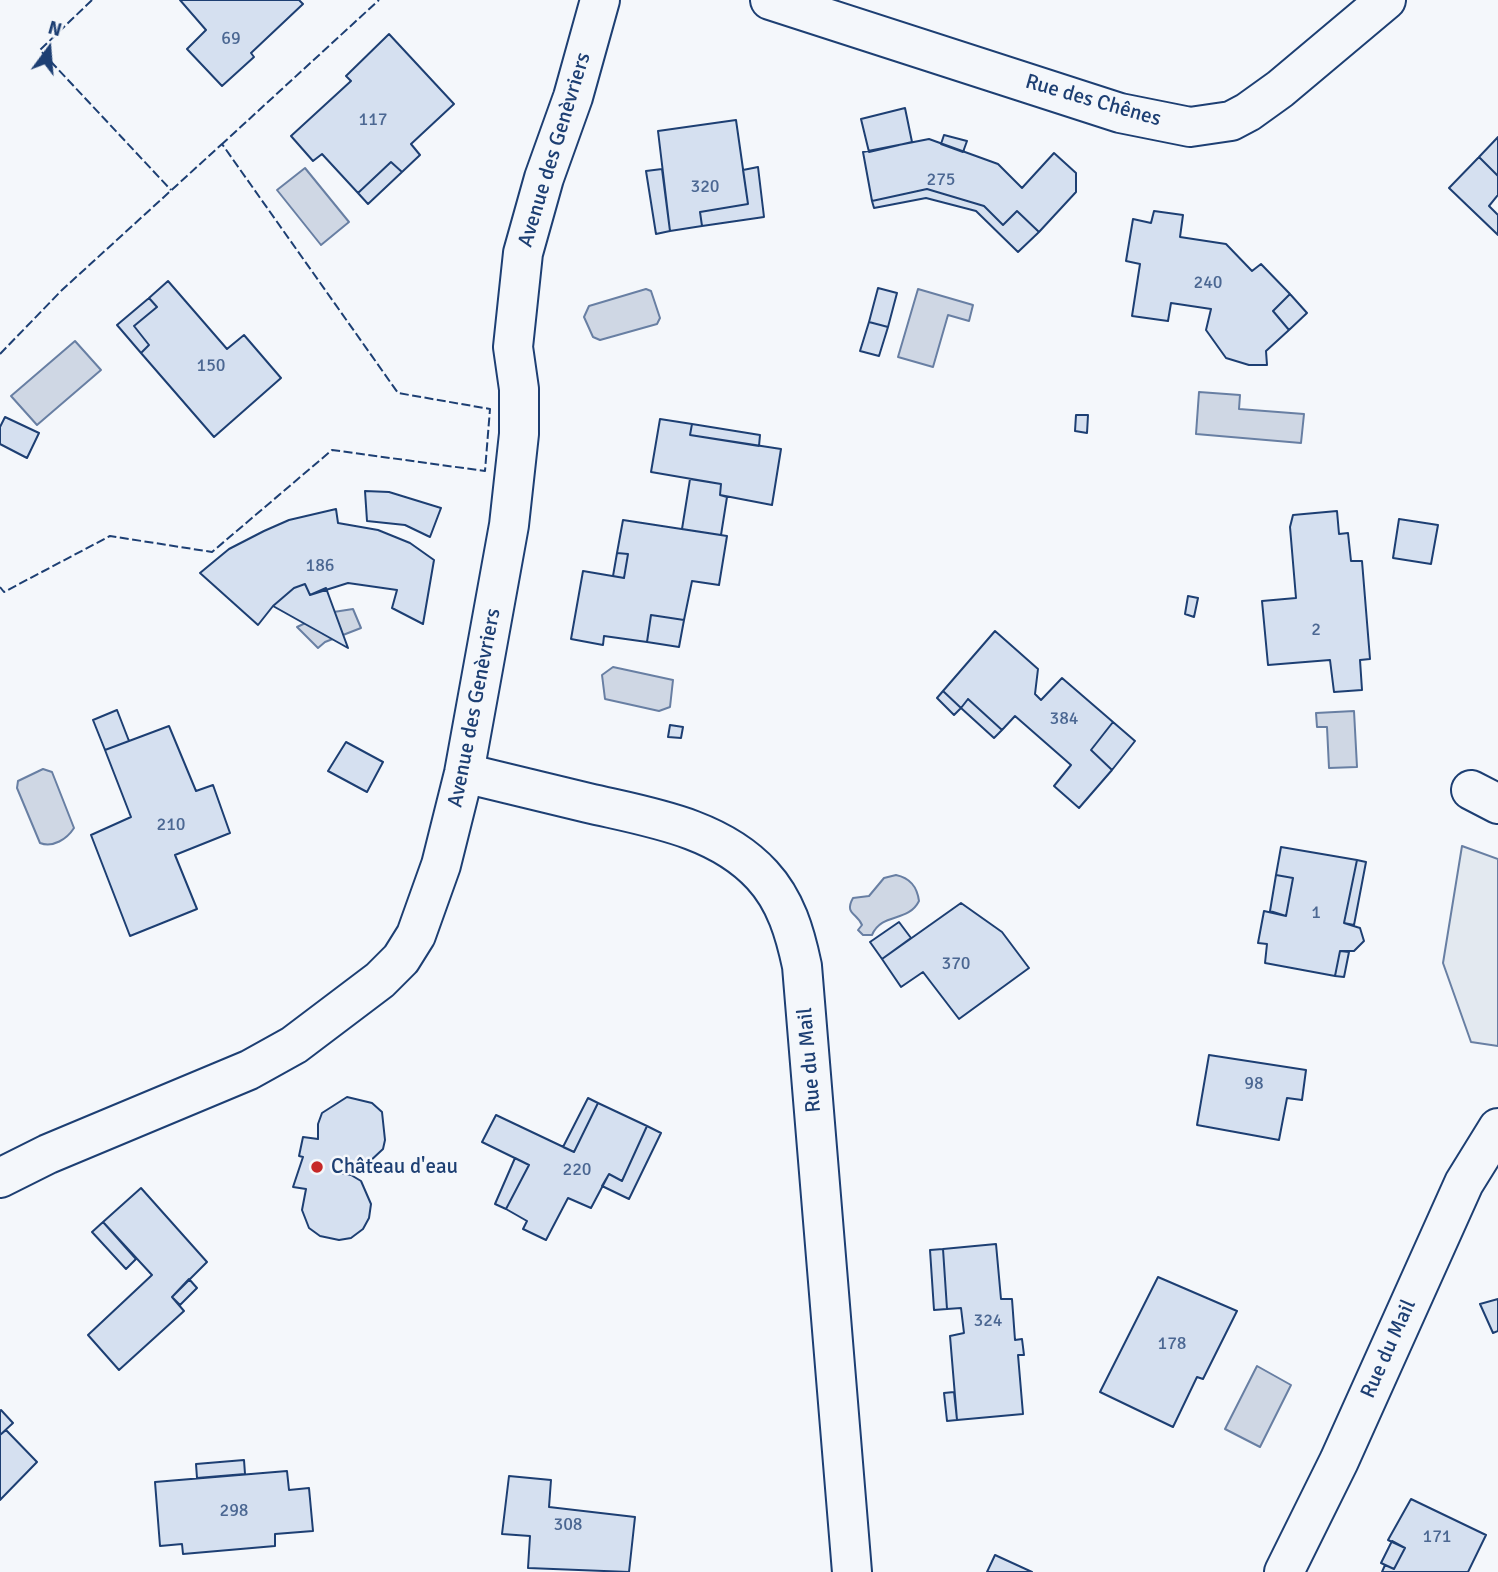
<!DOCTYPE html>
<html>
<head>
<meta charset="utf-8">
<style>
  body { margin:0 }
  #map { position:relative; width:1498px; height:1572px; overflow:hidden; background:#f4f7fb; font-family:Signika,sans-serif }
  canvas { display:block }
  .north { position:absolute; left:14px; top:14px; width:70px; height:70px; -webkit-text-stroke:5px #f4f7fb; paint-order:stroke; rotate:16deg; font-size:19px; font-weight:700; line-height:28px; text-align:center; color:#1d3f73 }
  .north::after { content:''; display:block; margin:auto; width:24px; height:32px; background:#1d3f73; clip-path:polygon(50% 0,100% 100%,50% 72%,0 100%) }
</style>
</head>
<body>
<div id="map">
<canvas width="1498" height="1572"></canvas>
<div class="north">N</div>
</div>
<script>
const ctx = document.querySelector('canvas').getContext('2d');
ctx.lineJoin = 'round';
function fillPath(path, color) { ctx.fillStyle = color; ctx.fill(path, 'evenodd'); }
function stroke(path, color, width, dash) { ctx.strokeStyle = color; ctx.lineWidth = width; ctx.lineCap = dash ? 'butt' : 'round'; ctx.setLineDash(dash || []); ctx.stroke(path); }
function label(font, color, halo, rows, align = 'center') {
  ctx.font = font + ' Signika,sans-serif'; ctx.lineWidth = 5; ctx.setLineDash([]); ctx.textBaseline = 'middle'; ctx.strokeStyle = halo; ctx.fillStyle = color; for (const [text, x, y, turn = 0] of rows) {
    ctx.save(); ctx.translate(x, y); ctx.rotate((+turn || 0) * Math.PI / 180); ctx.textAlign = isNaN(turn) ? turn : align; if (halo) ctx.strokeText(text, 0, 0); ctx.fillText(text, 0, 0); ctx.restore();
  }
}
const green = new Path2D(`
  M 1462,846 L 1498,859 L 1498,1046 L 1471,1042 L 1443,963 Z`);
fillPath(green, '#e3e9f0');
stroke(green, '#687fa3', 2);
const water = new Path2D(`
  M 305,168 L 349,222 L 321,245 L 277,190 Z
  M 646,289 L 651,291 L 660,318 L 657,324 L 600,340 L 593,337 L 584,317 L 589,306 Z
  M 918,289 L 973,305 L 969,321 L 948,315 L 933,367 L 898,357 Z
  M 75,341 L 101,370 L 37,425 L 11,396 Z
  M 1199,392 L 1240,395 L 1239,409 L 1304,414 L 1301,443 L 1196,434 Z
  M 353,609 L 361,628 L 325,642 L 318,648 L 297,627 L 327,613 Z
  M 613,667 L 673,680 L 670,707 L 659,711 L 605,699 L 602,675 Z
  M 1354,711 L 1357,767 L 1329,768 L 1327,727 L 1317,727 L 1316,713 Z
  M 43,769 L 52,772 L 74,828 C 67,839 53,848 40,843 L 17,788 L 18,781 Z
  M 896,875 C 910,878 917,886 919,901 C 908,923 882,912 872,935 L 863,935 L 858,930 L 862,925 C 857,913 844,914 853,898 L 869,896 L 884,878 Z
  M 1257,1366 L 1291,1385 L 1260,1447 L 1225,1429 Z`);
fillPath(water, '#cfd7e4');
stroke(water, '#687fa3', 2);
const building = new Path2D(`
  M 180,0 L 299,0 L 303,4 L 251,53 L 254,57 L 222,86 L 187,49 L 206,30 Z
  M 389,34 L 454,104 L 411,144 L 420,155 L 402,172 L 391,162 L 358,193 L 322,154 L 313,161 L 291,136 L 351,81 L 346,76 Z
  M 905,108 L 912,142 L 869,152 L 861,119 Z
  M 736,120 L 748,204 L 700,212 L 702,226 L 670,231 L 658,131 Z
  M 944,135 L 967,141 L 963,152 L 941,144 Z
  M 1498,137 L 1498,176 L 1479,157 Z
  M 929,139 L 998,164 L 1022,188 L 1054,153 L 1076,173 L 1076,192 L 1039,232 L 1017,211 L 1003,225 L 984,206 L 927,189 L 872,201 L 863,152 Z
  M 1479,157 L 1498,176 L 1498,195 L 1489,206 L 1498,215 L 1498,235 L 1449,188 Z
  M 391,162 L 402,172 L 368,204 L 358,193 Z
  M 758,167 L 764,217 L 702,226 L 700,212 L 748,204 L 743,170 Z
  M 662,169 L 670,231 L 656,234 L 646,171 Z
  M 927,189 L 984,206 L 1003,225 L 1017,211 L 1039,232 L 1018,252 L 976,211 L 926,198 L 874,208 L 872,201 Z
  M 1154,211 L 1183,215 L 1180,237 L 1226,244 L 1252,271 L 1261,264 L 1290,294 L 1273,311 L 1289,330 L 1266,351 L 1267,365 L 1249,365 L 1226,358 L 1206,330 L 1211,309 L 1171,303 L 1168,321 L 1132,316 L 1140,264 L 1126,261 L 1133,219 L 1151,223 Z
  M 168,281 L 227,349 L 244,335 L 281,378 L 214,437 L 141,353 L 149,345 L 134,326 L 157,307 L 149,298 Z
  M 878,288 L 897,293 L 888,327 L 869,322 Z
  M 1290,294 L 1307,313 L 1289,330 L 1273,311 Z
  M 149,298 L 157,307 L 134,326 L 149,345 L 141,353 L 117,325 Z
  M 869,322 L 888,327 L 879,356 L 860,351 Z
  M 1076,415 L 1088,415 L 1087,433 L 1075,431 Z
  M 5,417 L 39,433 L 27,458 L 0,444 L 0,427 Z
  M 660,419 L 692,424 L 690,435 L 781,449 L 772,505 L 720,495 L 721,484 L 651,472 Z
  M 692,424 L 760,435 L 759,446 L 690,435 Z
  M 690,479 L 721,484 L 720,495 L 727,497 L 721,535 L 682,529 Z
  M 365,491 L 389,492 L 441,508 L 430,537 L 405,525 L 367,521 Z
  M 336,509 L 338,523 L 378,530 L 410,543 L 434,560 L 423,624 L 392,608 L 397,590 L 348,583 L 310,595 L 305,584 L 294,588 L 273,606 L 258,625 L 200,573 L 229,549 L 264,531 L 289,520 Z
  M 1337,511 L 1339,534 L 1348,533 L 1351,561 L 1362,561 L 1370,659 L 1360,660 L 1362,690 L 1334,692 L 1330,660 L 1268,665 L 1262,601 L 1296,598 L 1290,527 L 1293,515 Z
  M 1399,519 L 1438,525 L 1431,564 L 1393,558 Z
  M 623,520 L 727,536 L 719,585 L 692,581 L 684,620 L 651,615 L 647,642 L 604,636 L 603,645 L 571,639 L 583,571 L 624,578 L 628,554 L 617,553 Z
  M 617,553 L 628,554 L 624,578 L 613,576 Z
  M 305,584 L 310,595 L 326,588 L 348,648 L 273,606 L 294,588 Z
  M 1188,596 L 1198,598 L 1194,617 L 1185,614 Z
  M 651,615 L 684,620 L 679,647 L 647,642 Z
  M 995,631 L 1038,669 L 1035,694 L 1041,700 L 1062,678 L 1113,722 L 1091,750 L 1112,770 L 1079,808 L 1054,786 L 1071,765 L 1015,716 L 1002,730 L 968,699 L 961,708 L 943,691 Z
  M 943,691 L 961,708 L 954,715 L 937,698 Z
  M 968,699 L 1002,730 L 994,738 L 961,708 Z
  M 117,710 L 129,741 L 105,750 L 93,720 Z
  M 1113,722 L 1135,741 L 1112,770 L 1091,750 Z
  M 670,725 L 683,727 L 681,738 L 668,737 Z
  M 169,726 L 196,791 L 213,785 L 230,833 L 175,855 L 197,909 L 130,936 L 91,835 L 131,817 L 105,750 Z
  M 346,742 L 383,762 L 367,792 L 328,771 Z
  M 1281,847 L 1357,860 L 1344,923 L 1360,928 L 1364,941 L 1354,951 L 1340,951 L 1335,976 L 1265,963 L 1267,944 L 1258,943 L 1264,911 L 1286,916 L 1293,878 L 1276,875 Z
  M 1357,860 L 1366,862 L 1354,925 L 1344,923 Z
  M 1276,875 L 1293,878 L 1286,916 L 1270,911 Z
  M 961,903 L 1002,932 L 1029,968 L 959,1019 L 923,972 L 901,987 L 882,959 Z
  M 899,922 L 911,938 L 882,959 L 870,942 Z
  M 1340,951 L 1349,952 L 1344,977 L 1335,976 Z
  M 1209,1055 L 1306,1070 L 1302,1100 L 1287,1098 L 1279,1140 L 1197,1125 Z
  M 347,1097 L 372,1103 L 382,1112 L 385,1140 L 383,1149 L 367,1164 L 350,1165 L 334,1159 L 332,1171 L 351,1175 L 361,1181 L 371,1204 L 369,1218 L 363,1229 L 351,1238 L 339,1240 L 320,1236 L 309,1228 L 302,1210 L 306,1189 L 293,1187 L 303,1157 L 299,1156 L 303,1137 L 318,1139 L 318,1124 L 322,1113 Z
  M 588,1098 L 598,1103 L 574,1152 L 563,1147 Z
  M 598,1103 L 647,1126 L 622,1181 L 609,1174 L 591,1208 L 568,1198 L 546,1240 L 523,1229 L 527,1221 L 506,1209 L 529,1165 L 482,1142 L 496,1115 L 574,1152 Z
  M 647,1126 L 661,1133 L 629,1199 L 602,1186 L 609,1174 L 622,1181 Z
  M 515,1158 L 529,1165 L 506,1209 L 495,1204 Z
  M 141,1188 L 207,1262 L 172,1297 L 184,1311 L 119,1370 L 88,1335 L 152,1275 L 103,1222 Z
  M 103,1222 L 136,1259 L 126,1269 L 92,1232 Z
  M 996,1244 L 1001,1299 L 1012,1299 L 1015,1340 L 1022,1339 L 1024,1355 L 1018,1355 L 1023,1414 L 957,1420 L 950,1336 L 964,1333 L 961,1308 L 947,1309 L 943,1249 Z
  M 943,1249 L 947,1309 L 934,1310 L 930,1250 Z
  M 1158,1277 L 1237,1311 L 1203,1379 L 1197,1377 L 1173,1427 L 1100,1392 Z
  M 189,1279 L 197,1288 L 180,1305 L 172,1297 Z
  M 1498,1299 L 1498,1331 L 1493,1333 L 1480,1304 Z
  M 954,1392 L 957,1420 L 947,1421 L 944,1393 Z
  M 1,1410 L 13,1423 L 0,1435 L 0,1411 Z
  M 6,1430 L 37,1462 L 0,1500 L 0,1435 Z
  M 244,1460 L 245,1474 L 197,1478 L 196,1464 Z
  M 287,1471 L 289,1490 L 309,1488 L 313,1531 L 275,1534 L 275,1546 L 183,1554 L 182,1544 L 160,1546 L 155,1482 Z
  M 509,1476 L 551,1480 L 549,1507 L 635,1517 L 629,1572 L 528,1568 L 530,1536 L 502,1534 Z
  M 1411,1499 L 1486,1535 L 1468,1572 L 1382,1572 L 1385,1565 L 1394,1569 L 1405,1548 L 1388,1540 Z
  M 1392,1541 L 1405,1548 L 1394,1569 L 1381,1563 Z
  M 995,1555 L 1032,1572 L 987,1572 Z`);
fillPath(building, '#d5e0f0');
stroke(building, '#1d3f73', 2);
const street = new Path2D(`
  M 770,0 L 1120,113 L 1190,127 L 1231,121 L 1248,112 L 1280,89 L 1386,0
  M 464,773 C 505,783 547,793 588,803 C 648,817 718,827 762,875 C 786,901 795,933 802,966 L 852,1572
  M 1471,790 L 1498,804
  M 0,1178 L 48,1154 L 249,1070 L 294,1045 L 380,980 L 401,959 L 416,935 L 441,865 L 464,773 L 509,525 L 519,434 L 519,389 L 513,347 L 523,253 L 544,178 L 573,97 L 600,0
  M 1284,1572 L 1339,1461 L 1464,1183 L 1498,1128`);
stroke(street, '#1d3f73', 42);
stroke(street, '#f4f7fb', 38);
stroke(new Path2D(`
  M 92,0 L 40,50 L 171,190
  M 221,145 L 379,0
  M 0,354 L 62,290 L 222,144 L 398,393 L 490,409 L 485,471 L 332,450 L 212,552 L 110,536 L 4,592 L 0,587`), '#1d3f73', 2, [9, 3.5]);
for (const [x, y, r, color] of [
  [317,1167,7,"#c62828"]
]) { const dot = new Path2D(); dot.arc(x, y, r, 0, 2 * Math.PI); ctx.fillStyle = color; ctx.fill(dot); stroke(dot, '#f4f7fb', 2.5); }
label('18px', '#4b6792', null, [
  ["69",231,39],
  ["117",373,120],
  ["275",941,180],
  ["320",705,187],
  ["240",1208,283],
  ["150",211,366],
  ["186",320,566],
  ["2",1316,630],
  ["384",1064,719],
  ["210",171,825],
  ["1",1316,913],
  ["370",956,964],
  ["98",1254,1084],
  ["220",577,1170],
  ["324",988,1321],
  ["178",1172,1344],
  ["298",234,1511],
  ["308",568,1525],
  ["171",1437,1537]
]);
label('21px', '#1d3f73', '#f4f7fb', [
  ["Rue des Chênes",1093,101,16],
  ["Avenue des Genèvriers",555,150,-73],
  ["Avenue des Genèvriers",475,708,-79],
  ["Rue du Mail",810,1060,-95],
  ["Rue du Mail",1389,1349,-66]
]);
label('21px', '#1d3f73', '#f4f7fb', [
  ["Château d'eau",331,1167]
], 'left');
</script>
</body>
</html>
